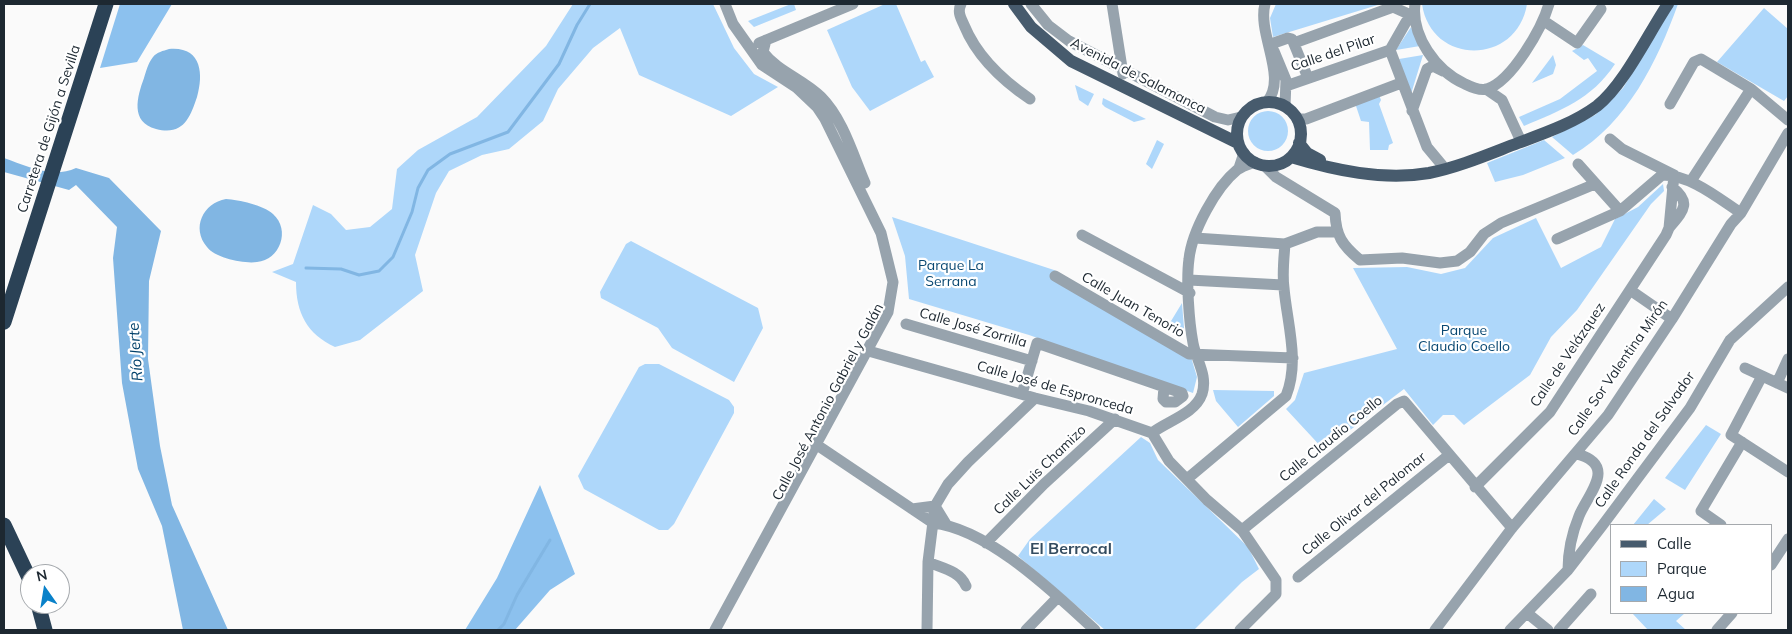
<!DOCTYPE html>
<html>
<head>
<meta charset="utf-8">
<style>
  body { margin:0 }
  #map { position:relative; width:1792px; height:634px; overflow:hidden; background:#fafafa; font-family:Mulish,sans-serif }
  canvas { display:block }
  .frame { position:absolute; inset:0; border:5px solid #1d2831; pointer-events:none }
  .legend { position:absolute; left:1610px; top:524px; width:162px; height:90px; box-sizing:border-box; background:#fff; border:1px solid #a5a9ad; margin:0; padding:6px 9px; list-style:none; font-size:15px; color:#1d2831 }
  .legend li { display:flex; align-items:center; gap:10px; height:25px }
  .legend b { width:25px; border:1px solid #a5a9ad }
  .north { position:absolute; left:20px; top:564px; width:50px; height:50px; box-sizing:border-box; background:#fff; border:1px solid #a5a9ad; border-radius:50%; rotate:347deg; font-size:14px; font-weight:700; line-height:20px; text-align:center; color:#1d2831 }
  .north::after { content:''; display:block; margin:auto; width:18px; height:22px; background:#0981c9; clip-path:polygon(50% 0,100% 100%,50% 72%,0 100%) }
</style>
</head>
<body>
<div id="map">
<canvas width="1792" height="634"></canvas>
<div class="frame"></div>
<ul class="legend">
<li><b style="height:6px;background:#475b6d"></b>Calle</li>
<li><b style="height:14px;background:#aed7fa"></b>Parque</li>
<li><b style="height:14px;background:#81b6e3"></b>Agua</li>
</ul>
<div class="north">N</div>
</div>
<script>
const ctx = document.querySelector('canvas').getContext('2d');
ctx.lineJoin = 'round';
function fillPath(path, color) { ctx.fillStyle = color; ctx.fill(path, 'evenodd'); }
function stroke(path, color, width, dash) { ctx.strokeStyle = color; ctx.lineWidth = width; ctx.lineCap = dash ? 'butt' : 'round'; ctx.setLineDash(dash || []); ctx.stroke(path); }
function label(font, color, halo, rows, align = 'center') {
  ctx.font = font + ' Mulish,sans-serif'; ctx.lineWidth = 4.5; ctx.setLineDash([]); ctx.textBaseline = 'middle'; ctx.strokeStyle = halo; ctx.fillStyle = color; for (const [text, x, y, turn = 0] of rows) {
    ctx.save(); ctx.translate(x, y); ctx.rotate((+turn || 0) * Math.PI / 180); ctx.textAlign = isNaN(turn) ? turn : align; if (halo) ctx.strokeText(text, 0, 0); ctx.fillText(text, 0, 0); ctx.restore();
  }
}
fillPath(new Path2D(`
  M 573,4 L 713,4 L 734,48 L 754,74 L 778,87 L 731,116 L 639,75 L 620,28 L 593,48 L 558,89 L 543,121 L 509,149 L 482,155 L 449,171 L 436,193 L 415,255 L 423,291 L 360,340 L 335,347 C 307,334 296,313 296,282 L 272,272 L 293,264 L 313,205 L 331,214 L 346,230 L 370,227 L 392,209 L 397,169 L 418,150 L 477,117 L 546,46 Z
  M 791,4 L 794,4 L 796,10 L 754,27 L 748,21 Z
  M 885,4 L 896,4 L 921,62 L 925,60 L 934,77 L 870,111 L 852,87 L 827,30 Z
  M 1276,4 L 1381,4 L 1273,37 L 1270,18 Z
  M 1422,4 L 1527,4 C 1517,66 1431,66 1422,4 Z
  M 1674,4 L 1678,4 C 1657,62 1628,122 1573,155 L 1552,137 L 1595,115 L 1623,88 Z
  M 1764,8 L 1788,29 L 1788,96 L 1784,101 L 1717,62 Z
  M 1411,27 L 1420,46 L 1396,50 Z
  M 1583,45 L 1615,64 C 1591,100 1561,110 1524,126 L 1519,117 L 1560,99 L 1597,71 L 1588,58 L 1584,60 L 1572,51 Z
  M 1423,55 L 1411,94 L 1399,59 Z
  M 1553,55 L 1556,65 L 1553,74 L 1532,83 Z
  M 1075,85 L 1094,94 L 1088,106 L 1079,100 Z
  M 1379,95 L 1381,100 L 1379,104 L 1393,143 L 1389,145 L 1388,150 L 1370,150 L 1369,122 L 1361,121 L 1355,103 Z
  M 1103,98 L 1146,119 L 1134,122 L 1105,107 L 1102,104 Z
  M1248 131a20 20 0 1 1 40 0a20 20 0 1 1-40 0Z
  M 1157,140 L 1164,144 L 1152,169 L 1146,164 Z
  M 1544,140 L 1565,158 L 1523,175 L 1495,182 L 1487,163 Z
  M 1663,184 L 1664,191 L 1651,204 L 1577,310 L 1551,337 L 1530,375 L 1464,425 L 1454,415 L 1443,415 L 1433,425 L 1404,389 L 1324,450 L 1286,409 L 1295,400 L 1304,373 L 1397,349 L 1353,268 L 1407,267 L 1441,274 L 1465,268 L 1493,238 L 1536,218 L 1561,268 L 1601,247 L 1615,219 L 1638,207 Z
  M 892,217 L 1054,270 L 1172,339 L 1191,357 L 1197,377 L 1193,393 L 1029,335 L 909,299 L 905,256 Z
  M 631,241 L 758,308 L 763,328 L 734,382 L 672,348 L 658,328 L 601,298 L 600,292 L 626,244 Z
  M 1182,303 L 1184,328 L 1181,330 L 1168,326 Z
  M 645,364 L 659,364 L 729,400 L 734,407 L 734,413 L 674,524 L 668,530 L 659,530 L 584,489 L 578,476 L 639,367 Z
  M 1213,390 L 1274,391 L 1274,396 L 1238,427 L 1216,401 Z
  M 1706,425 L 1721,434 L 1685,490 L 1665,478 Z
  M 1141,437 L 1150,443 L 1158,460 L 1248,547 L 1259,569 L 1242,582 L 1194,630 L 1105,630 L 1018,556 L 1030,539 Z
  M 1654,499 L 1666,509 L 1647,525 L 1633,525 Z
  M 1632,613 L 1685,613 L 1676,621 L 1686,630 L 1648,630 Z`), '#aed7fa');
fillPath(new Path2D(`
  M 120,4 L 172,4 L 137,62 L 100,68 Z
  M 540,485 L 575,574 L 550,590 L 515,630 L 465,630 L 497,578 Z`), '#8cc1ee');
fillPath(new Path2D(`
  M 169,49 C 201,46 204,73 197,97 C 190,118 183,136 156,129 C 130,122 137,97 144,78 C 146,72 148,63 153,57 C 157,52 163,51 169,49 Z
  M 4,158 C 27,166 52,179 76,168 L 109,178 L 161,231 L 149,281 L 148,359 L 160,446 L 172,505 L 228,630 L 183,630 L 162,526 L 138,469 L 122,383 L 113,258 L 117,227 L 76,185 L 69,190 L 4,172 Z
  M 226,199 C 239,200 263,205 273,214 C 291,230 280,260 257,262 C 244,264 215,258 207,247 C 191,228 203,203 226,199 Z`), '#81b6e3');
stroke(new Path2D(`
  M 306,268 L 341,269 L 359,275 L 379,271 L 393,257 L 412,212 L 418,188 L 428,170 L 450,154 L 508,132 L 559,64 L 577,25 L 590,4
  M 498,630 L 504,624 L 517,595 L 550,540`), '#81b6e3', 3);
stroke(new Path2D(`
  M 961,4 C 957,12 961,18 964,25 C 977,57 1002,80 1030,99
  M 1031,4 L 1048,25 L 1069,41 L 1215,117 L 1228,120 L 1241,117
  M 1112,4 L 1123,74
  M 1265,4 C 1257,34 1288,77 1267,102
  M 1415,4 C 1411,36 1436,71 1465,84 C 1471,87 1480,91 1487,89 C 1512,81 1542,28 1549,4
  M 1544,21 L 1577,43 L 1601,9
  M 766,40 L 763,52 C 778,72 803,79 821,97 C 843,119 853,155 865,183
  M 759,43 L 853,4
  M 1294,43 L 1393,7 L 1413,16
  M 1271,44 L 1288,38 L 1292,39 L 1308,78
  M 1390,50 L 1427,147 L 1442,165
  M 1390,50 L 1406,22 L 1413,16
  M 1274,51 L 1286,80 L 1285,106
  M 1286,86 L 1390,50
  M 1486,89 L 1502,100 L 1519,137
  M 1670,104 L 1694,62 L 1701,59 L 1751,89
  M 1412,111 L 1427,69 L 1433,66 L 1443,71
  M 1297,119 L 1306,119 L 1401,83
  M 1578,164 L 1620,211
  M 1264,165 L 1276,177 L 1335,213 C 1336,236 1342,245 1360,260 L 1402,258 L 1440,263 L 1457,261 L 1470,252 L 1484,234 L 1501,223 L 1595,184
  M 1239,168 L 1244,153
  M 1691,181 L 1751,89 L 1788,120
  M 1669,228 C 1682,212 1693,203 1672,187
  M 1082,235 L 1190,293
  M 1195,238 L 1285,244
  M 1557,239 L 1620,211 L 1662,175 C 1691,175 1718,198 1741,213
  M 1055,276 L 1189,354 L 1293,358
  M 1189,280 L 1283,285
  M 1630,290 L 1672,319
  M 906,324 L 1032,361
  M 872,352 L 1035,398 L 1089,411 L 1152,433 L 1169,461 L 1207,500 L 1242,530 L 1276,580 L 1276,594 L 1240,630
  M 1745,368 L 1788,388
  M 1762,376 L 1731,435 L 1788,472
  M 1777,383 L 1788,359
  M 1022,394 L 1037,343 L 1182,393 L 1183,396 L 1175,402 L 1166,402 L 1163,399 L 1164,387
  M 1152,433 C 1167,421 1195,414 1202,394 C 1208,375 1196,360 1193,343 C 1189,322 1186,280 1189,259 C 1192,231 1216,187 1237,170 C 1242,166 1249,164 1255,162
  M 817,445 L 933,523 C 989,529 1054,593 1095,630
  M 1187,479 L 1286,396 C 1300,361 1287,323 1284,288 C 1282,274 1284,258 1285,244 L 1317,232 L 1336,232
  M 1475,487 L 1550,412 L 1666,235 L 1669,228 L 1674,175 L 1622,149 L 1610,139
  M 912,509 L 935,506 L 946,524
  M 1721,525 L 1701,511 L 1742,442
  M 1242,530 L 1397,404 L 1404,401 L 1512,528
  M 986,543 L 1044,484 L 1115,419
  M 928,562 C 942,568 960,571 966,586
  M 1771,565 L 1788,539
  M 1568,570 C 1568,553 1572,533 1579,516 C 1588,494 1618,465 1577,454
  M 1298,577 L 1449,455
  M 1527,613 L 1548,630
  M 715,630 L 888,312 L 893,282 L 881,233 L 825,119 L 817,107 L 797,88 L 762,65 L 733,24 L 725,4
  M 927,630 L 928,562 L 935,506 L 948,484 L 968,462 L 1035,398
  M 1026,630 L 1058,597
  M 1435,630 L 1512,528 L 1608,415 L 1672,319 L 1731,224 L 1741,213 L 1788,133
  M 1510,630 L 1568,570 L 1602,526 L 1690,408 L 1730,340 L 1788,287
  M 1559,630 L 1591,594
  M 1717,630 L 1732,613`), '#97a3ad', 11);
stroke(new Path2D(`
  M 1014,4 L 1031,27 L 1071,61 L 1238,143
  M1237 134a32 32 0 1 1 64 0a32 32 0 1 1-64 0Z
  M 1299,143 L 1307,153 L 1320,160
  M 1291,157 C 1334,170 1383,181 1429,173 C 1459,167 1489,154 1518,143 C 1545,133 1574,123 1597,106 C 1624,85 1648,34 1668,4`), '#475b6d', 12);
stroke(new Path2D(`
  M 4,322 L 106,4
  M 4,525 L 30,580
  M 38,604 L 45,630`), '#2b4256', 15);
label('14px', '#1d2831', '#fff', [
  ["Calle del Pilar",1333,53,-19],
  ["Avenida de Salamanca",1138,76,27],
  ["Carretera de Gijón a Sevilla",49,129,-72],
  ["Calle Juan Tenorio",1133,305,30],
  ["Calle José Zorrilla",973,328,16],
  ["Calle de Velázquez",1568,355,-56],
  ["Calle Sor Valentina Mirón",1618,368,-55],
  ["Calle José de Espronceda",1055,388,16],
  ["Calle José Antonio Gabriel y Galán",828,402,-62],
  ["Calle Claudio Coello",1331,439,-39],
  ["Calle Ronda del Salvador",1645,440,-55],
  ["Calle Luis Chamizo",1040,470,-44],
  ["Calle Olivar del Palomar",1364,504,-39]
]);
label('14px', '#094872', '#fff', [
  ["Parque La",951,266],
  ["Serrana",951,282],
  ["Parque",1464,331],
  ["Claudio Coello",1464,347]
]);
label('italic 15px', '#00406a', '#fff', [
  ["Río Jerte",136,352,-94]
]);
label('bold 16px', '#344c60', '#fff', [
  ["El Berrocal",1071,549]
]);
</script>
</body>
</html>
